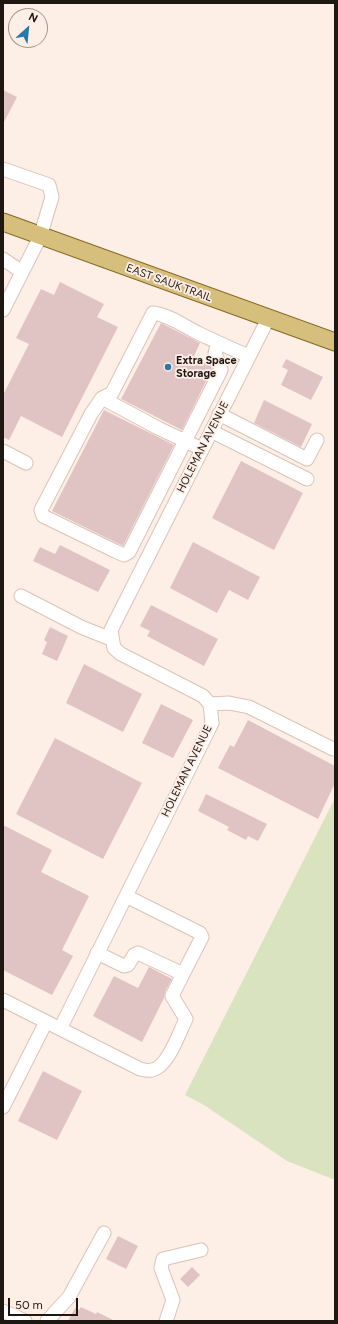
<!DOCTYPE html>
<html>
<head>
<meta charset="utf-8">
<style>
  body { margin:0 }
  #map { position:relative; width:338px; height:1324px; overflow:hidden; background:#fdeee6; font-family:Figtree,sans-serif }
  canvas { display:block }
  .frame { position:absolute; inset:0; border:4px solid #1f1712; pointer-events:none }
  .north { position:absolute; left:8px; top:8px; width:40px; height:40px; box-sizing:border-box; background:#fdeee6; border:1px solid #a49891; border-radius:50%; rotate:27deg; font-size:11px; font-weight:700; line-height:16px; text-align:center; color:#1f1712 }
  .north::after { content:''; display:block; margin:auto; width:14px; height:18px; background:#2878aa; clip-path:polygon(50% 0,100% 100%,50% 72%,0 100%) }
  .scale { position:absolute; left:8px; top:1298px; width:70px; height:18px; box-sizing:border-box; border:2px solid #1f1712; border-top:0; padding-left:5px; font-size:12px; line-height:14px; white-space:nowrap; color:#1f1712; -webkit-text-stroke:3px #fdeee6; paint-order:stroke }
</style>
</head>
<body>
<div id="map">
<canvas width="338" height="1324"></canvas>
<div class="frame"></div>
<div class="north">N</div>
<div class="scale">50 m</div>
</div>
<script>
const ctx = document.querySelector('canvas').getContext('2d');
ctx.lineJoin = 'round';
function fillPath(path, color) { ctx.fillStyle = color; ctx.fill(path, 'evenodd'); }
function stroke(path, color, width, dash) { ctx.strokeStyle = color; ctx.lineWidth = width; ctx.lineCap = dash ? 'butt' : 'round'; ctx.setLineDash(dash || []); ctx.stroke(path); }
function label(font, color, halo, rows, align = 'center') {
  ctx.font = font + ' Figtree,sans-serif'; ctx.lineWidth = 3.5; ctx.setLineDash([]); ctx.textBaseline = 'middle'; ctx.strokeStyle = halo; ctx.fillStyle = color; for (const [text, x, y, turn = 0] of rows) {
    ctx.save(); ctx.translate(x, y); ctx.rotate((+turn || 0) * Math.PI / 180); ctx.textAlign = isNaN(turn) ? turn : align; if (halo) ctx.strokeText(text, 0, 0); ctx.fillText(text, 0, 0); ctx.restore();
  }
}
fillPath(new Path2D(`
  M 335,798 L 335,1180 L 287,1161 L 204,1105 L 185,1095 Z`), '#d9e3bf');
fillPath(new Path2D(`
  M 3,90 L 17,97 L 3,124 Z
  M 60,282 L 104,304 L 97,317 L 118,327 L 62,437 L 21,416 L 9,440 L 3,437 L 3,395 L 29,344 L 16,338 L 41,289 L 54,295 Z
  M 161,323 L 200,343 L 194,356 L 211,365 L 212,369 L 182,430 L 121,399 Z
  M 286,359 L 323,377 L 311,400 L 281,385 L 288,370 L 282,367 Z
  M 264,400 L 312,424 L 301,447 L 254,423 Z
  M 104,410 L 174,445 L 123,546 L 52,511 Z
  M 241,461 L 303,493 L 274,550 L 212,518 Z
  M 193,542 L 260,577 L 248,600 L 229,590 L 217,613 L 170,588 Z
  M 60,545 L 110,570 L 98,592 L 33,561 L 40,547 L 55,554 Z
  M 151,605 L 218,639 L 204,666 L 147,636 L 150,631 L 140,626 Z
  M 50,627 L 68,636 L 57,661 L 42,654 L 47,642 L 44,640 Z
  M 84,664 L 142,694 L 123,732 L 66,703 Z
  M 161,704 L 193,720 L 173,758 L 142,743 Z
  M 248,720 L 335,766 L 335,783 L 318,819 L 218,768 L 230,745 L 234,747 Z
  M 55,738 L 142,783 L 103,859 L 16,814 Z
  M 206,794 L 267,824 L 258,841 L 248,836 L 246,840 L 227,830 L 229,827 L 198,811 Z
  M 3,825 L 52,850 L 41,872 L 89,896 L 62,950 L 73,956 L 52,995 L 3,970 Z
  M 149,967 L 172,979 L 165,992 L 164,998 L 142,1042 L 93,1016 L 114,976 L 138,988 Z
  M 43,1071 L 82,1091 L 57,1140 L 18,1121 Z
  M 118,1236 L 138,1246 L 126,1269 L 106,1259 Z
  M 192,1267 L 200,1275 L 188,1287 L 180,1279 Z
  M 81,1307 L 96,1314 L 97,1312 L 115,1321 L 68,1321 L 75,1308 L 79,1310 Z`), '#e0c4c4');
const minor = new Path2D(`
  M 3,169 L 49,185 L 52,197 L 40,237 L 3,310
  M 3,259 L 22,272
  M 218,343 L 215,353 L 221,370 L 129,552 L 124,555 L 115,551 L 43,516 L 41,510 L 91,414 L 102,398 L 112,393 L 153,313 C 169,315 184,326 198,333 C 215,341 231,349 249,356
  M 102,398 L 158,428 L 202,449
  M 219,414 L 307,459 L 317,440
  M 211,431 L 307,479
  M 3,451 L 26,463
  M 21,596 L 81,627 L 111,639
  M 210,704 L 229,703 L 249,707 L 333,749
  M 126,896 L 200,933 L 202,937 L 183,974
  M 3,1000 L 140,1069 C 144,1070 149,1071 152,1070 C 168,1067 179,1033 186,1019 L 172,996 L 183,974 L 138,953 L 134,955 L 128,965 L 124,966 L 97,953
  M 60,1029 L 212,723 L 210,704 L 203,696 L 121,654 L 114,648 L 111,630 L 268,319
  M 3,1107 L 46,1022
  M 3,1311 L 25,1321
  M 47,1321 L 69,1297 L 104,1233
  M 166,1321 L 173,1300 L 161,1268 L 163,1259 L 201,1250`);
const major = new Path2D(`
  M 3,222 L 335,342`);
stroke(minor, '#dac3b6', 15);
stroke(major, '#84671e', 19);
stroke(minor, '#fff', 13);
stroke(major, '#d6be7c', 17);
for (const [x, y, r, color] of [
  [168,367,4,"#2878aa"]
]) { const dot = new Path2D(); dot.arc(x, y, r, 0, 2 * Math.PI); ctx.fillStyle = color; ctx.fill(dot); stroke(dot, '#fdeee6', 1.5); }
label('11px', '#1f1712', '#fdeee6', [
  ["EAST SAUK TRAIL",169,283,20],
  ["HOLEMAN AVENUE",203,447,-63],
  ["HOLEMAN AVENUE",187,771,-64]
]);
label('bold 11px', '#1f1712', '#fdeee6', [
  ["Extra Space",176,361],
  ["Storage",176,374]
], 'left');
</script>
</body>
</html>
